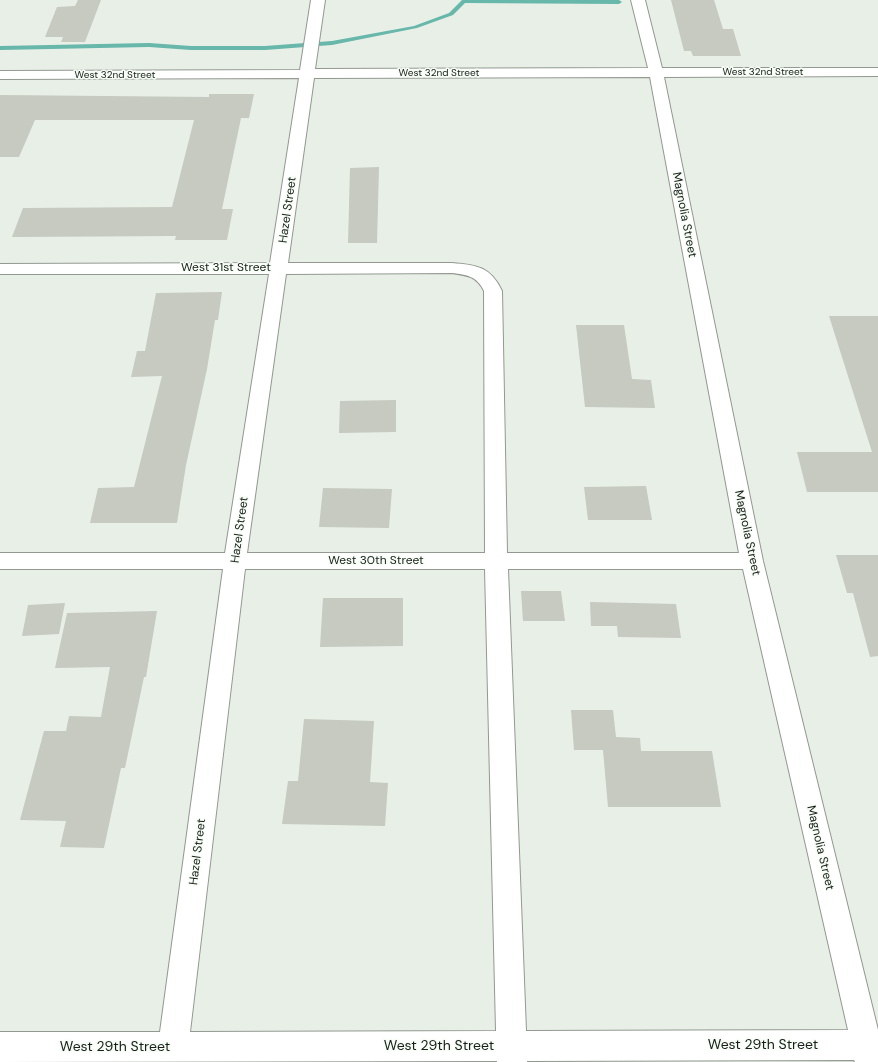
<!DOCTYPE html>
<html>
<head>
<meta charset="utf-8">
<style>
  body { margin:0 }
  canvas { display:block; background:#e8efe7 }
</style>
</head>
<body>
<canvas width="878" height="1062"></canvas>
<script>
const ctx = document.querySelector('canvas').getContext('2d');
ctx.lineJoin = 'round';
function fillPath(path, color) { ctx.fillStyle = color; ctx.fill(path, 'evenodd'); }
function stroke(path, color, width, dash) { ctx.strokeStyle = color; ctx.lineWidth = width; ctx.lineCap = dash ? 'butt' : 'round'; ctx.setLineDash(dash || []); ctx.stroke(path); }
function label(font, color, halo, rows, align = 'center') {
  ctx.font = font + ' "DM Sans",sans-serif'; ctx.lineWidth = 3; ctx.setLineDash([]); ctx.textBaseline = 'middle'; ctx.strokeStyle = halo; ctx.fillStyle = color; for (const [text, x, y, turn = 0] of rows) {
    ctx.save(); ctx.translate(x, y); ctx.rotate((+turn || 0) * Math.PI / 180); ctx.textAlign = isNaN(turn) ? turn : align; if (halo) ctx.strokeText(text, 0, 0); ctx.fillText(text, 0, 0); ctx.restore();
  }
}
fillPath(new Path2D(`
  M 462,0 L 619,0 L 622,2 L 619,4 L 465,3 L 453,15 L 417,28 L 332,45 L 265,50 L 191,50 L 149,47 L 0,50 L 0,46 L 149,43 L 191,46 L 265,46 L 332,41 L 414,26 L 449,13 Z`), '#67b7aa');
fillPath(new Path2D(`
  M 78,0 L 101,0 L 85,42 L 61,42 L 63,37 L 45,37 L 57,7 L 75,6 Z
  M 671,0 L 714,0 L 723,29 L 733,29 L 741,56 L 693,56 L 691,51 L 684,51 Z
  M 209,94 L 254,94 L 249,118 L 241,118 L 222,209 L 233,209 L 227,240 L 175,240 L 176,236 L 12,237 L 23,208 L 172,207 L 194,120 L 35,120 L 19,157 L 0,157 L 0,95 L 209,97 Z
  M 379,167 L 377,243 L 348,243 L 350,168 Z
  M 222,292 L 218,320 L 215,320 L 207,369 L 186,465 L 177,523 L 90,523 L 98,488 L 134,487 L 162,376 L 131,377 L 137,351 L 145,351 L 156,293 Z
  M 829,316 L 878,316 L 878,492 L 807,492 L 797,452 L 872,452 Z
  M 576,325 L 624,325 L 632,379 L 651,380 L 655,408 L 585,407 Z
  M 396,400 L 396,432 L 339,433 L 340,401 Z
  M 646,486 L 652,520 L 588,520 L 584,487 Z
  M 323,488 L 392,489 L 389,528 L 319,527 Z
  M 836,555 L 878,555 L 878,656 L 870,657 L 853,593 L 847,593 Z
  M 521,591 L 561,591 L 565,621 L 523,621 Z
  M 323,598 L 403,598 L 403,646 L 320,647 Z
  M 590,602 L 676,604 L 681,638 L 618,637 L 617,626 L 591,626 Z
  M 65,603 L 59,634 L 22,636 L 28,605 Z
  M 157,611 L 146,677 L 144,677 L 125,768 L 121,768 L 104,848 L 60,847 L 66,821 L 20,820 L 44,731 L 66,731 L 69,716 L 101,717 L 110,667 L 55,668 L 67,613 Z
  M 571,710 L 613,710 L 616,737 L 640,738 L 641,751 L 712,751 L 721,807 L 608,807 L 603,750 L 574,750 Z
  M 304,719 L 374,721 L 370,782 L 388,783 L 385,826 L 282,824 L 288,781 L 298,781 Z`), '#c6cac0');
const minor = new Path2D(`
  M 311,0 L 325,0 L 315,69 L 648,68 L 631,0 L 645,0 L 662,68 L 878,68 L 878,76 L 664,77 L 763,561 L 878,1030 L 878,1062 L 855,1062 L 854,1060 L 527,1061 L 527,1062 L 497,1062 L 497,1061 L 0,1062 L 0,1032 L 160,1032 L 223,569 L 0,569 L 0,553 L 225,553 L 269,274 L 0,274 L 0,264 L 270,263 L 299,78 L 0,79 L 0,71 L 300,70 ZM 650,77 L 739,553 L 507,553 L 502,291 C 491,267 477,265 452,263 L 288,263 L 314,78 ZM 452,273 C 467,275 477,276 484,291 L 485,553 L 247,553 L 286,274 ZM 245,569 L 485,569 L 496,1031 L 190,1032 ZM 508,569 L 743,569 L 848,1030 L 526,1031 Z`);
stroke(minor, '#929991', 2);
fillPath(minor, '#fff');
label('10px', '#1a1d1a', '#f5fdf5', [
  ["West 32nd Street",763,72],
  ["West 32nd Street",439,73],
  ["West 32nd Street",115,75]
]);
label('12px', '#1a1d1a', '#f5fdf5', [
  ["Hazel Street",288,210,-82],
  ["Magnolia Street",684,215,79],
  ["West 31st Street",226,268],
  ["Hazel Street",240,530,-82],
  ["Magnolia Street",747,533,78],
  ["West 30th Street",376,561],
  ["Magnolia Street",820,848,77],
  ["Hazel Street",198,852,-83]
]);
label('14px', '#1a1d1a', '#f5fdf5', [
  ["West 29th Street",763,1045],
  ["West 29th Street",439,1046],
  ["West 29th Street",115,1047]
]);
</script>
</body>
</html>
